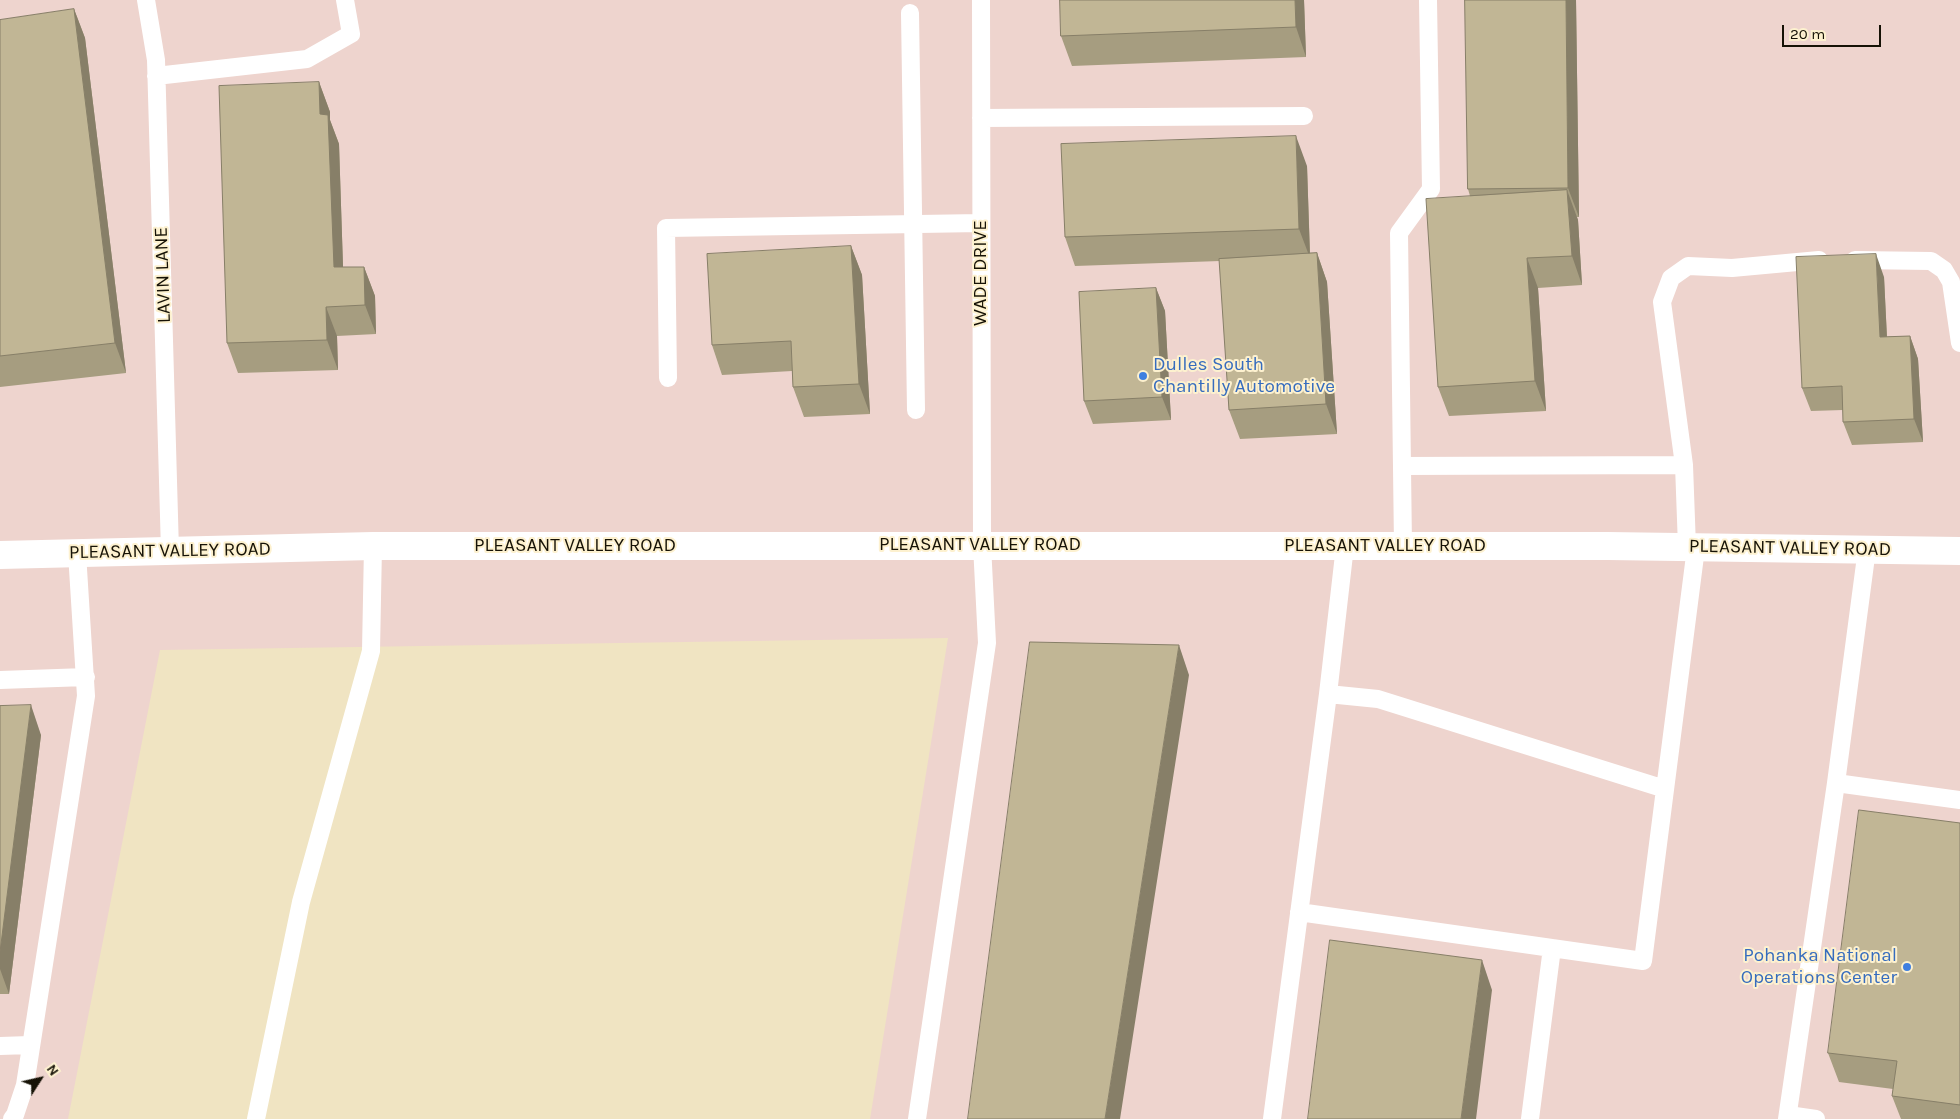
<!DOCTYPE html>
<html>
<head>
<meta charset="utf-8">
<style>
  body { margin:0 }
  #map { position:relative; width:1960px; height:1119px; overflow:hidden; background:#f0e4c2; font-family:Karla,sans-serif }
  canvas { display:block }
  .north { position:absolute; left:15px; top:1054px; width:50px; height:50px; -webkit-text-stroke:4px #fdf1cf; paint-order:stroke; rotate:55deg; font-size:14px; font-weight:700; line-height:20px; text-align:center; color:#161206 }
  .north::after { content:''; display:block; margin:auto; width:18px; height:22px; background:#161206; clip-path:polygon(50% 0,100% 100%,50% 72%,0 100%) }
  .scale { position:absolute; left:1782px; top:25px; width:99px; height:22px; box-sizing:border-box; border:2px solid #161206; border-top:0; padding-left:6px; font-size:15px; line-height:18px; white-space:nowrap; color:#161206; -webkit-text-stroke:4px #fdf1cf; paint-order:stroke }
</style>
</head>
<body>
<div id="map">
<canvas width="1960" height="1119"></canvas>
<div class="north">N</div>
<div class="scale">20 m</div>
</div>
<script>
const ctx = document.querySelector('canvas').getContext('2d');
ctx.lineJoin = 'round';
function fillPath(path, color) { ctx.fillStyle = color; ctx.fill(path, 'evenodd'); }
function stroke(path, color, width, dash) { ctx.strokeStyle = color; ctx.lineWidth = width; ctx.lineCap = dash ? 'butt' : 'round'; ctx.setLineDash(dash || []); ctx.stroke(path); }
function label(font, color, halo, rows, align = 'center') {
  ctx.font = font + ' Karla,sans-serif'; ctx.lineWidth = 4; ctx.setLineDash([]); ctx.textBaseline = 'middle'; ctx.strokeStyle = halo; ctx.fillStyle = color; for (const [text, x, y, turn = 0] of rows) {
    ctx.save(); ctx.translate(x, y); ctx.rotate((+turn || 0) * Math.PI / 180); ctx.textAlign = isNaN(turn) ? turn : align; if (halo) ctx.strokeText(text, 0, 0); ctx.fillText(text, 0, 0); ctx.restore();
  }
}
fillPath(new Path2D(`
  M 0,0 L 1960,0 L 1960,1119 L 870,1119 L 948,638 L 160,650 L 68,1119 L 0,1119 Z`), '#eed4ce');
stroke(new Path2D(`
  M 146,0 L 156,60 L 170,551
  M 910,13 L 916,410
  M 156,76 L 307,59 L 351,34 L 345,0
  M 981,118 L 1304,116
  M 1855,260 L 1931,261 L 1944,270 L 1951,282 L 1960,343
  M 668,378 L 666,228 L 981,223
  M 1684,465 L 1662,302 L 1671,278 L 1688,266 L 1732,268 L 1819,260
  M 1402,466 L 1684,465 L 1687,547
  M 1403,546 L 1399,233 L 1431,189 L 1428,0
  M 0,680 L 86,677
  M 1328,694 L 1378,699 L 1665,789
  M 1836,783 L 1867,549
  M 1299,912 L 1643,961 L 1696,548
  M 0,1046 L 30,1045
  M 1788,1115 L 1816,1119
  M 12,1119 L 15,1115 L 25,1085 L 86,696 L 77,553
  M 256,1119 L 301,902 L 371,651 L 373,546
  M 917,1119 L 987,643 L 982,545 L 981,0
  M 1272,1119 L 1328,694 L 1345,546
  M 1530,1119 L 1552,948
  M 1787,1119 L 1836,783 L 1960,800`), '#fff', 18);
stroke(new Path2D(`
  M 0,555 L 373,546 L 1608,546 L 1960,551`), '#fff', 28);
fillPath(new Path2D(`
  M 1060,0 L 1304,0 L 1306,57 L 1072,66 L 1061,36 Z
  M 1465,0 L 1576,0 L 1579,217 L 1577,217 L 1578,220 L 1582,285 L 1538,288 L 1546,411 L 1449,416 L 1438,387 L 1470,196 L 1468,189 Z
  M 74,9 L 85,38 L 126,373 L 0,387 L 0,20 Z
  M 319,82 L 330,112 L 330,120 L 339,144 L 343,267 L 364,267 L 375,296 L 376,334 L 337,336 L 338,370 L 238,373 L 227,343 Z
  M 1307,166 L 1310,253 L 1317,253 L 1327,282 L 1337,434 L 1240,439 L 1229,410 L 1220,261 L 1075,266 L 1065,237 Z
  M 851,246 L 862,275 L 870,414 L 804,417 L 793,387 L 792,371 L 722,375 L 712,345 Z
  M 1884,277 L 1887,337 L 1910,336 L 1918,359 L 1923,442 L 1852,445 L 1843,422 L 1843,410 L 1811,411 L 1802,388 Z
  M 1156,288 L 1165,311 L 1171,420 L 1093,424 L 1084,401 Z
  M 0,706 L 41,735 L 9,994 L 0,994 Z
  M 1960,823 L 1960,1119 L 1901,1119 L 1892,1096 L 1893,1089 L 1839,1082 L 1828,1053 Z`), '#a69d80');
fillPath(new Path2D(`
  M 1295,0 L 1304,0 L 1306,57 L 1296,27 Z
  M 1566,0 L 1576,0 L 1579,217 L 1568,188 Z
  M 74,9 L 85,38 L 126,373 L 115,343 Z
  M 319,82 L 330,112 L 330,120 L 339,144 L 344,297 L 334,267 L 320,114 Z
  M 1296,136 L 1307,166 L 1310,258 L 1299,229 Z
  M 1567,190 L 1578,220 L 1582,285 L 1572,256 Z
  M 851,246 L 862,275 L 870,414 L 859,384 Z
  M 1317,253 L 1327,282 L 1337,434 L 1326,404 Z
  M 1876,254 L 1884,277 L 1888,360 L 1880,337 Z
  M 1527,258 L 1538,288 L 1546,411 L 1535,381 Z
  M 364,267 L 375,296 L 376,334 L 365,305 Z
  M 1156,288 L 1165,311 L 1171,420 L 1162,397 Z
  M 326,307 L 337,336 L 338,370 L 327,340 Z
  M 1910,336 L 1918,359 L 1923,442 L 1914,419 Z
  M 1179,645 L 1189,675 L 1120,1119 L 1105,1119 Z
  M 31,705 L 41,735 L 9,994 L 0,969 L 0,952 Z
  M 1482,960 L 1492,990 L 1476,1119 L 1461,1119 Z`), '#877f68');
const building = new Path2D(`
  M 1060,0 L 1295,0 L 1296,27 L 1061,36 Z
  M 1465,0 L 1566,0 L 1568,188 L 1468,189 Z
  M 74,9 L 115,343 L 0,356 L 0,20 Z
  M 319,82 L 320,114 L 328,115 L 334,267 L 364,267 L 365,305 L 326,307 L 327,340 L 227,343 L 219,86 Z
  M 1296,136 L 1299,229 L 1065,237 L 1061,144 Z
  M 1567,190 L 1572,256 L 1527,258 L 1535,381 L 1438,387 L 1426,199 Z
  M 851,246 L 859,384 L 793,387 L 791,341 L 712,345 L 707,254 Z
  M 1317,253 L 1326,404 L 1229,410 L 1219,259 Z
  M 1876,254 L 1880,337 L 1910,336 L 1914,419 L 1843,422 L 1842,386 L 1802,388 L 1796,257 Z
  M 1156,288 L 1162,397 L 1084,401 L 1079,292 Z
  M 1030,642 L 1179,645 L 1105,1119 L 968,1119 Z
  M 31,705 L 0,952 L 0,706 Z
  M 1859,810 L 1960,823 L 1960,1105 L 1892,1096 L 1897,1061 L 1828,1053 Z
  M 1330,940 L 1482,960 L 1461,1119 L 1308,1119 Z`);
fillPath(building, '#c1b695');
stroke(building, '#877f68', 1);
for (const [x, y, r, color] of [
  [1143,376,5,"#3f7fe0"],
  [1907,967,5,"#3f7fe0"]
]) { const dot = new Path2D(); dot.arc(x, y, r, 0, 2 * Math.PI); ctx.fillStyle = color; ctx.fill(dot); stroke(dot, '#fdf1cf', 2); }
label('19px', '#161206', '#fdf1cf', [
  ["WADE DRIVE",981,273,-90],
  ["LAVIN LANE",163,275,-92],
  ["PLEASANT VALLEY ROAD",980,545],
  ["PLEASANT VALLEY ROAD",575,546],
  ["PLEASANT VALLEY ROAD",1385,546],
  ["PLEASANT VALLEY ROAD",1790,548,1],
  ["PLEASANT VALLEY ROAD",170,551,-1]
]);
label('19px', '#366cbe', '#fdf1cf', [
  ["Dulles South",1153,365],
  ["Chantilly Automotive",1153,387],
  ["Pohanka National",1897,956,"right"],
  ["Operations Center",1897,978,"right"]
], 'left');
</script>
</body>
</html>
